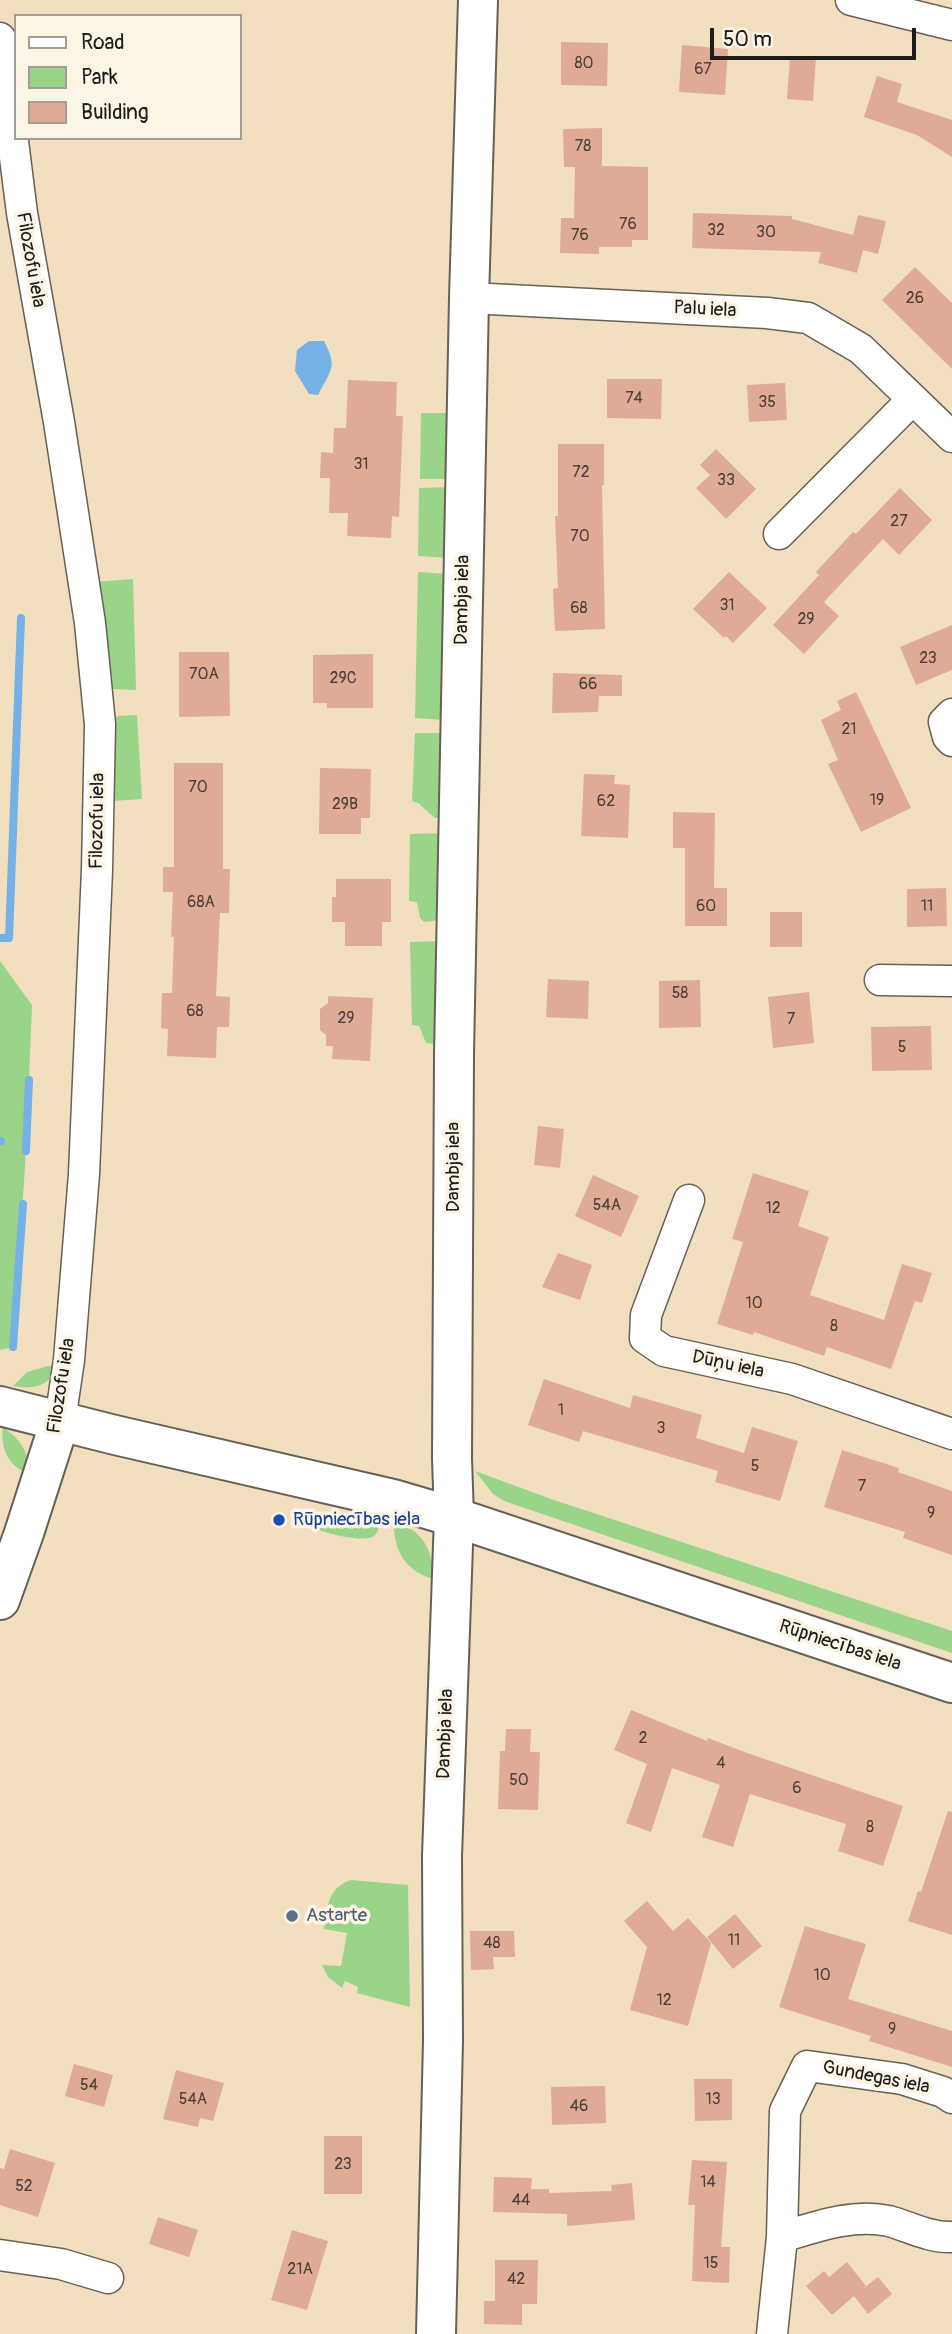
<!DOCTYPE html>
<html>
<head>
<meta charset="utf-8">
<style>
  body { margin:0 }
  #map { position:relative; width:952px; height:2334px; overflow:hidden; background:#f1dfbf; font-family:Pangolin,sans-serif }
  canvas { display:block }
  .legend { position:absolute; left:14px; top:14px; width:228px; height:126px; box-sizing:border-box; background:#fcf5e5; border:2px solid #a29e95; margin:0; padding:9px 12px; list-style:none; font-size:21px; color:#1c1c1c }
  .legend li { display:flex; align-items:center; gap:14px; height:35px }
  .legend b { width:35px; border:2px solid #a29e95 }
  .scale { position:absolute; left:710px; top:28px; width:206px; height:32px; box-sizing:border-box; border:4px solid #1c1c1c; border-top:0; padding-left:9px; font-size:21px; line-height:24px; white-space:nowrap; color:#1c1c1c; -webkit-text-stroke:5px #fcf5e5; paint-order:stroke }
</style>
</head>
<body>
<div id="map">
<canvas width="952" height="2334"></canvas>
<ul class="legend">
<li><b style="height:9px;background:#fff"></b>Road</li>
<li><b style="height:19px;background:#99d488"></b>Park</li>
<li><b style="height:19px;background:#dfab95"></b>Building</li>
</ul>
<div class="scale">50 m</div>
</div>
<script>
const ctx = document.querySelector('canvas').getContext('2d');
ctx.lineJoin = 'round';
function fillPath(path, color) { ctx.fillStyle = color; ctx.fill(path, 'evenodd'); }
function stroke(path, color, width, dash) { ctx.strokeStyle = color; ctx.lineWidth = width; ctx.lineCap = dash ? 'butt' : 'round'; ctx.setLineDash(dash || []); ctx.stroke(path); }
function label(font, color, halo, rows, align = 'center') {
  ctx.font = font + ' Pangolin,sans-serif'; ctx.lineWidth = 7; ctx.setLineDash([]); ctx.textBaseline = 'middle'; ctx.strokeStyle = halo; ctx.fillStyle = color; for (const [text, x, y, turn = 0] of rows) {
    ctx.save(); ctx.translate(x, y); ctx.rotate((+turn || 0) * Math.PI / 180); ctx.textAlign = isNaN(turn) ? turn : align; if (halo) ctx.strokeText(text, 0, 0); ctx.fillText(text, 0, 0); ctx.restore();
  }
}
fillPath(new Path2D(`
  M 421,413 L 453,413 L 451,479 L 420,479 Z
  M 453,487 L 448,558 L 418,556 L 419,488 Z
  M 418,572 L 449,574 L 443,720 L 415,718 Z
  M 133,579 L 136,690 L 113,689 L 95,582 Z
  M 137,715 L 142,799 L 112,801 L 111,721 L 118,716 Z
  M 415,733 L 445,733 L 449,817 L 435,818 L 418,803 L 412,801 Z
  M 445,833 L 441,920 L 424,922 L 420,918 L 417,902 L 409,901 L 410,834 Z
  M 442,941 L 447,1045 L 426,1043 L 419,1026 L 412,1025 L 410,942 Z
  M 0,961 L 32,1005 L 26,1151 L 13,1347 L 0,1350 Z
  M 48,1366 L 56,1367 C 49,1388 32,1389 13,1386 L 27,1372 Z
  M 3,1428 C 21,1438 29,1453 29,1474 C 9,1467 0,1448 3,1428 Z
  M 475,1471 L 551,1499 L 952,1631 L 952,1653 L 504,1501 L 493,1494 Z
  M 291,1513 L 316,1519 L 363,1516 L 379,1520 C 379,1526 379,1532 374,1536 C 361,1545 304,1528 292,1518 Z
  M 394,1522 C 423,1529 433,1551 434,1579 C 406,1572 393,1550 394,1522 Z
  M 351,1880 L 408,1885 L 410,2007 L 357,1993 L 358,1987 L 345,1981 L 342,1988 L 328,1977 L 322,1965 L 341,1966 L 347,1933 L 324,1929 C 328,1906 327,1888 351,1880 Z`), '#99d488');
fillPath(new Path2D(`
  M 309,341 L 324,341 C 338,368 331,369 318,395 L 309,394 L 295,371 L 297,350 Z`), '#74b1e6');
stroke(new Path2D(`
  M 0,938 L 9,938 L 21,618
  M 0,1141 L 1,1141
  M 26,1151 L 29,1080
  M 13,1347 L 23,1204`), '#74b1e6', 8);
fillPath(new Path2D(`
  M 561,42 L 608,43 L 607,86 L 561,85 Z
  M 682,45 L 728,49 L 725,95 L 679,92 Z
  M 790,57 L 816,58 L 813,101 L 787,99 Z
  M 877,76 L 902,84 L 897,102 L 952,120 L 952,157 L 917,135 L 864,117 Z
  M 602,128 L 602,166 L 648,167 L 648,240 L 632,240 L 632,247 L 599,247 L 599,254 L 560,253 L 561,218 L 574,218 L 575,167 L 564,167 L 563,129 Z
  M 693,213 L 792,216 L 792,219 L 853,235 L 858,215 L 886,221 L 878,254 L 863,250 L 857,273 L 818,263 L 821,252 L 692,248 Z
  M 915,267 L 952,303 L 952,369 L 882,300 Z
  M 607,379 L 662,379 L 661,419 L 607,418 Z
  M 348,380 L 397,382 L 396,416 L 403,416 L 399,517 L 392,516 L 391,538 L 347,536 L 348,513 L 329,513 L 330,478 L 320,478 L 321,452 L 333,453 L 334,428 L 346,428 Z
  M 785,383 L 787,420 L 749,422 L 747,385 Z
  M 558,444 L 604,444 L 604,485 L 602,485 L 605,629 L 555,631 L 553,589 L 558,588 L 555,516 L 558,516 Z
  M 716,449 L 756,489 L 726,519 L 696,488 L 710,475 L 700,465 Z
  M 900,488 L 932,520 L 899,555 L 883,539 L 824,602 L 839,616 L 804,654 L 773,625 L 819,575 L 816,572 L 853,532 L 856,534 Z
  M 729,572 L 767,608 L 733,643 L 726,636 L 724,638 L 693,609 Z
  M 952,625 L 952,670 L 916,685 L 900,647 Z
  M 179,652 L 229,652 L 230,716 L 179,717 Z
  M 373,654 L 373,708 L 327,708 L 327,703 L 313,703 L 313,655 Z
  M 553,673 L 622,675 L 622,696 L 599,696 L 598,712 L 552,713 Z
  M 856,692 L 911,808 L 861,832 L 828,764 L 838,760 L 821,720 L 841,710 L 837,701 Z
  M 174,763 L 223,763 L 223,869 L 230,869 L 229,913 L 220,913 L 216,996 L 230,997 L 229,1027 L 217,1027 L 216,1058 L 167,1056 L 168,1029 L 161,1028 L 162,993 L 172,993 L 174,937 L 171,937 L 173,892 L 163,892 L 163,867 L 174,867 Z
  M 320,768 L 371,769 L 370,818 L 361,818 L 361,834 L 319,834 Z
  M 584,774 L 615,775 L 614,784 L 630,785 L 628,838 L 581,836 Z
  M 673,812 L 715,813 L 714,888 L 727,888 L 727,926 L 685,926 L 685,848 L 673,848 Z
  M 336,879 L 391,879 L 391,922 L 382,922 L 382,946 L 345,946 L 345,922 L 332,922 L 332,897 L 336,897 Z
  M 946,888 L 947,926 L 907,927 L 907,889 Z
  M 770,912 L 802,912 L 802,947 L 770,947 Z
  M 548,979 L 589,981 L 588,1019 L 546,1017 Z
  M 700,980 L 701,1027 L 659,1028 L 659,981 Z
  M 809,992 L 814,1043 L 773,1048 L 768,997 Z
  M 328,996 L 373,998 L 370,1061 L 332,1059 L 333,1046 L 326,1046 L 326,1035 L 320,1030 L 320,1009 L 328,1003 Z
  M 931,1026 L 932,1070 L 872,1071 L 871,1027 Z
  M 538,1126 L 564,1129 L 560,1168 L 534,1165 Z
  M 753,1173 L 809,1191 L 798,1226 L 829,1237 L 810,1295 L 884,1320 L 902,1264 L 932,1273 L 922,1303 L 915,1301 L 891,1369 L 827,1347 L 824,1356 L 754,1332 L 753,1335 L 717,1324 L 743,1242 L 732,1239 Z
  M 593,1175 L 639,1196 L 621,1237 L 575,1216 Z
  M 558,1253 L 592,1265 L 580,1300 L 542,1287 Z
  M 544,1379 L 630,1408 L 633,1395 L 702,1415 L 696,1438 L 744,1453 L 752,1427 L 798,1441 L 780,1501 L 715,1482 L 718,1471 L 583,1431 L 579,1442 L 528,1425 Z
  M 842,1450 L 899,1468 L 898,1472 L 952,1491 L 952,1555 L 903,1538 L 905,1532 L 824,1507 Z
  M 631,1710 L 707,1741 L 708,1738 L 747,1753 L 903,1806 L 883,1866 L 838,1851 L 846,1824 L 750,1794 L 733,1847 L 702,1837 L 720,1785 L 672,1768 L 651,1832 L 626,1823 L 647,1764 L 614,1750 Z
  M 506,1729 L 531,1729 L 530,1752 L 540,1752 L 538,1810 L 498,1809 L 500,1751 L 505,1751 Z
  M 948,1811 L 952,1812 L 952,1935 L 908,1921 L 918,1891 L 921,1892 Z
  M 647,1901 L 673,1931 L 688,1918 L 711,1943 L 688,2026 L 630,2010 L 647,1947 L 624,1921 Z
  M 735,1914 L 762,1946 L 733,1969 L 707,1937 Z
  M 805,1926 L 866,1944 L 848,1999 L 952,2031 L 952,2067 L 869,2041 L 871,2036 L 779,2007 Z
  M 470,1931 L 514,1931 L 515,1957 L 493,1957 L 494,1969 L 471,1970 Z
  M 74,2064 L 113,2075 L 104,2107 L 65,2096 Z
  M 176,2070 L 224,2083 L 213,2121 L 200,2118 L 198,2127 L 163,2119 Z
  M 694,2079 L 732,2079 L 732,2120 L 695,2121 Z
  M 605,2086 L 606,2123 L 552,2125 L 551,2087 Z
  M 324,2136 L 362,2136 L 362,2194 L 324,2194 Z
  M 10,2149 L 55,2163 L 38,2217 L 0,2205 L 0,2168 L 4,2169 Z
  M 692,2160 L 727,2162 L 721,2247 L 730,2247 L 729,2283 L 692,2281 L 695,2205 L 688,2205 Z
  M 494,2177 L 532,2178 L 531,2189 L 549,2189 L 549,2193 L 612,2191 L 611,2185 L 632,2183 L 635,2220 L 567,2226 L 567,2214 L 493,2212 Z
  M 158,2217 L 198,2230 L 189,2257 L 149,2244 Z
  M 292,2230 L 328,2241 L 307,2310 L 271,2300 Z
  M 495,2260 L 538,2260 L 537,2304 L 522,2304 L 522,2325 L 484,2324 L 484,2301 L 495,2301 Z
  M 847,2262 L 866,2286 L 859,2292 L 878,2277 L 892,2294 L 868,2314 L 854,2296 L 832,2315 L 806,2286 L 824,2271 L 829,2277 Z`), '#dfab95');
const minor = new Path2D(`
  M 851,0 L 952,25
  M 0,38 L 22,213 L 59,422 L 90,623 L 100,724 L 97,870 L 84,1174 L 69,1360 L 60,1421
  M 469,298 L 767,313 L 808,318 L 861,349 L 952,437
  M 779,534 L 912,400
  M 952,714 L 944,722 L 948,737 L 952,741
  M 880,980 L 952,981
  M 689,1200 L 646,1315 L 645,1338 L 664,1351 L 792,1379 L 952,1434
  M 782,2237 C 815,2227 854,2213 889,2221 C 910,2227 930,2238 952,2237
  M 0,2255 L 61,2264 L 108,2278
  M 772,2334 L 782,2237 L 785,2111 L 807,2066 L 902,2079 L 943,2092 L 952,2098`);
const tertiary = new Path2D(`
  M 0,1600 L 24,1533 L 60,1421
  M 436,2334 L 443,2041 L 442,1856 L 454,1517 L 452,1458 L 454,1054 L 469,298 L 478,0`);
const primary = new Path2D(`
  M 0,1406 L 115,1435 L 393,1499 L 454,1517 L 952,1683`);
stroke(minor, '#676055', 33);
stroke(tertiary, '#676055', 42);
stroke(primary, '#676055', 42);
stroke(minor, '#fff', 30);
stroke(tertiary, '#fff', 38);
stroke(primary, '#fff', 38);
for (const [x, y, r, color] of [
  [279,1520,7,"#1a4fb4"],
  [292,1916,7,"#5c6f8a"]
]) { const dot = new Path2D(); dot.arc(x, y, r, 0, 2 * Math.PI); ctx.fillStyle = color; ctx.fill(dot); stroke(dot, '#fcf5e5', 2.5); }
label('16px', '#4d403a', null, [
  ["80",584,64],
  ["67",703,70],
  ["78",583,147],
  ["76",628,225],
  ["32",716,231],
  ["30",766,233],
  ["76",580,236],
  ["26",915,299],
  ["74",634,399],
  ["35",767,403],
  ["31",361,465],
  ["72",581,473],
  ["33",726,481],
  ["27",899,522],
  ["70",580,537],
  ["31",727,606],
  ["68",579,609],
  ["29",806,620],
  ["23",928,659],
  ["70A",204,675],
  ["29C",343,679],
  ["66",588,685],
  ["21",849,730],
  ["70",198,788],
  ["19",877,801],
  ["62",606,802],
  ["29B",345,805],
  ["68A",201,903],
  ["60",706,907],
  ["11",927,907],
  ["58",680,994],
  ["68",195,1012],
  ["29",346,1019],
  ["7",791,1020],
  ["5",902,1048],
  ["54A",607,1206],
  ["12",773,1209],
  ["10",754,1304],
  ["8",834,1327],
  ["1",561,1411],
  ["3",661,1429],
  ["5",755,1467],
  ["7",862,1487],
  ["9",931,1514],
  ["2",643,1739],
  ["4",721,1764],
  ["50",519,1781],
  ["6",797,1789],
  ["8",870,1828],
  ["11",734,1941],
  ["48",492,1944],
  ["10",822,1976],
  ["12",664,2001],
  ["9",892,2030],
  ["54",89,2086],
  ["54A",193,2100],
  ["13",713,2100],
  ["46",579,2107],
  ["23",343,2165],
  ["14",708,2183],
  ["52",24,2187],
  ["44",521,2201],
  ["15",711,2264],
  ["21A",300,2270],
  ["42",516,2280]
]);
label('19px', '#1c1c1c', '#fcf5e5', [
  ["Filozofu iela",30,260,80],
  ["Palu iela",705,310,3],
  ["Dambja iela",463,600,-89],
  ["Filozofu iela",98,821,-89],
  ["Dambja iela",454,1167,-90],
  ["Dūņu iela",728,1365,12],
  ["Filozofu iela",62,1386,-81],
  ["Rūpniecības iela",840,1646,18],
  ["Dambja iela",446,1734,-88],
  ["Gundegas iela",876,2078,11]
]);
label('19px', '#164399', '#fcf5e5', [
  ["Rūpniecības iela",293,1520]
], 'left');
label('19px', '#4e5e75', '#fcf5e5', [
  ["Astarte",306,1916]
], 'left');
</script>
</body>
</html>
